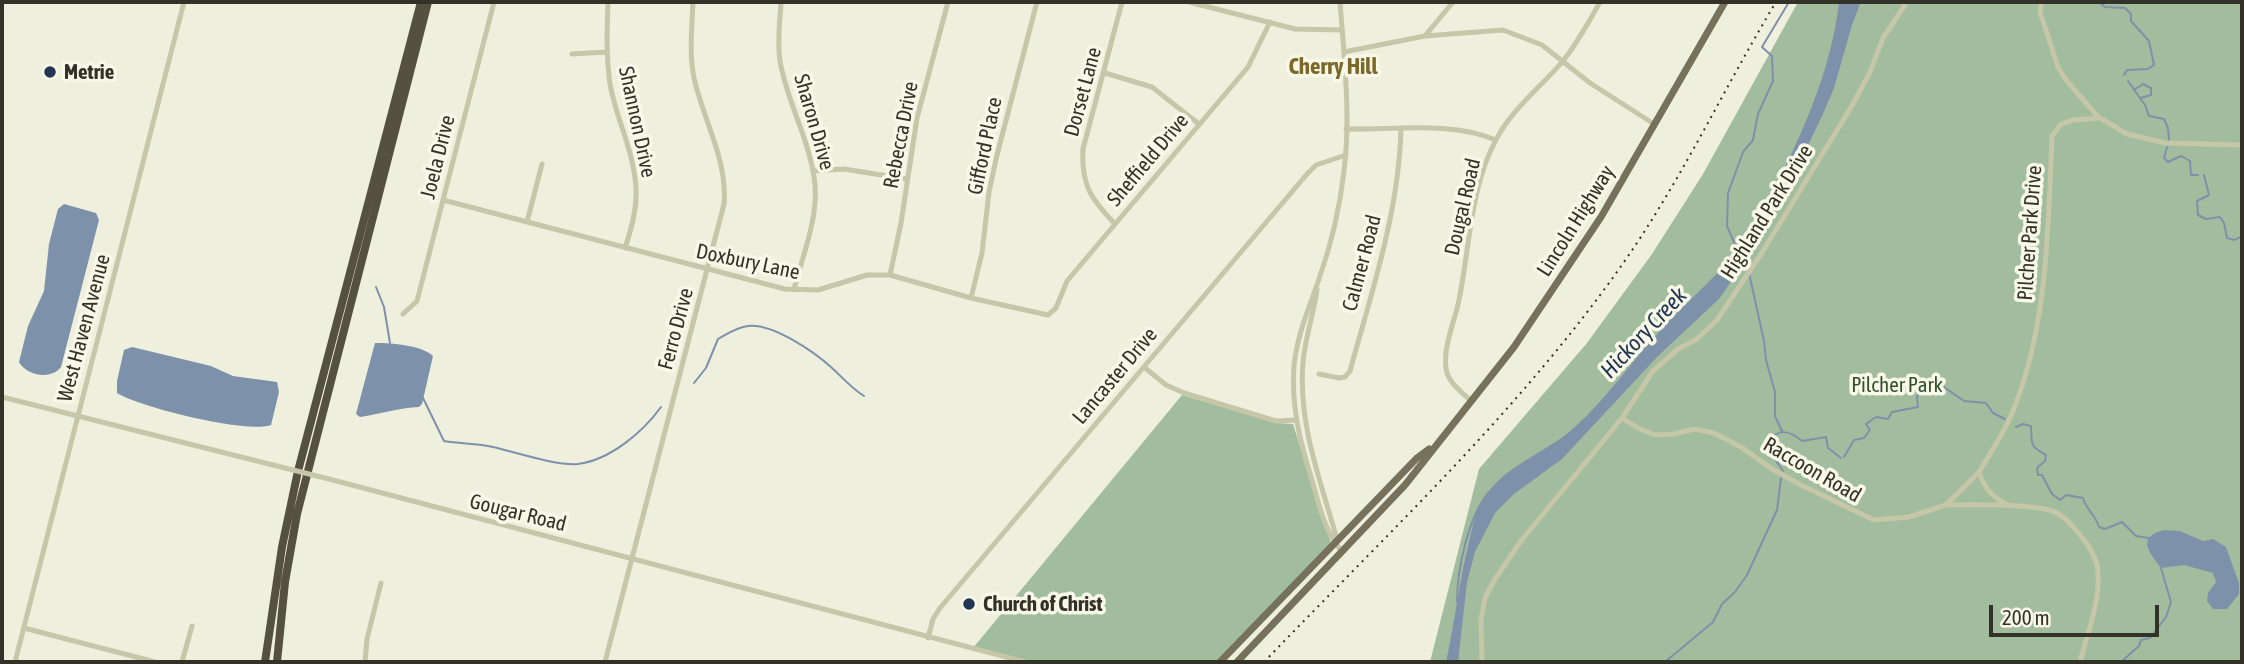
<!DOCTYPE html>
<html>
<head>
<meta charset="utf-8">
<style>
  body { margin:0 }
  #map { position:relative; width:2244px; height:664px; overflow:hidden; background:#eeefdc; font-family:"Asap Condensed",sans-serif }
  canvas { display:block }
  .frame { position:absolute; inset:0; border:4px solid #343228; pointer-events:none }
  .scale { position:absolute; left:1989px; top:605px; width:170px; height:32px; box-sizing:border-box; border:4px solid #343228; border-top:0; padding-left:9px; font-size:21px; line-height:24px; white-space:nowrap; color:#343228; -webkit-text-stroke:5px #f7f8e8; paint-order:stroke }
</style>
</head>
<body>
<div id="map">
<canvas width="2244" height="664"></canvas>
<div class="frame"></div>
<div class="scale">200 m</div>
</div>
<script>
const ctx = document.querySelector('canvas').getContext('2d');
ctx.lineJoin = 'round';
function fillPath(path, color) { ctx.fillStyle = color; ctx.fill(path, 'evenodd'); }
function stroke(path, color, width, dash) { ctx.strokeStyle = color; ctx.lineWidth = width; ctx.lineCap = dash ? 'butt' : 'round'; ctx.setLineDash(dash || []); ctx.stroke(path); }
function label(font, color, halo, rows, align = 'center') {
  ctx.font = font + ' "Asap Condensed",sans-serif'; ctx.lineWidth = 7; ctx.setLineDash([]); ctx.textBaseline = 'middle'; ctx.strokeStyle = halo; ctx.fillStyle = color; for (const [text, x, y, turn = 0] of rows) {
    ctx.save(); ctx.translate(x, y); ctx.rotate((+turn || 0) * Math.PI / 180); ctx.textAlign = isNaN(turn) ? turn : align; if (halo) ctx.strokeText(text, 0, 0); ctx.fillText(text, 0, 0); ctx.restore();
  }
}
fillPath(new Path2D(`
  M 1798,2 L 2242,2 L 2242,662 L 1430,662 L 1479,469 L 1587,343 L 1652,254 L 1703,174 Z
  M 1182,395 L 1277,423 L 1293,424 L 1331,543 L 1217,662 L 1035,662 L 973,648 Z`), '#a2bd9d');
fillPath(new Path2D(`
  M 1839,2 L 1864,2 L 1860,4 L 1852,25 L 1834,88 L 1822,116 L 1767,231 L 1745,266 L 1739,270 L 1719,299 L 1658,356 L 1562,459 L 1514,494 L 1495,513 L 1475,552 L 1467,582 L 1458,662 L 1446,662 C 1455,622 1459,582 1469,542 C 1472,529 1475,513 1482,501 C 1504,464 1546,454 1576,426 C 1608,397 1631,362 1660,331 C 1684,304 1711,282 1734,255 C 1738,241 1758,221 1766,205 C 1799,141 1831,74 1839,2 Z
  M 64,204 L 96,213 L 99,220 L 61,367 C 51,380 27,376 19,362 L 28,326 L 44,291 L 49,244 L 58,209 Z
  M 375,343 C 392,343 421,345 433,356 L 422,404 L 419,407 C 399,408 380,414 360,417 L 356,414 Z
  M 132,347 L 211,366 L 233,376 L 277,382 L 279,392 L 271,425 C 248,434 139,407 117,393 L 117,381 L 124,350 Z
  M 2164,530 L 2180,531 L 2203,541 L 2213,539 L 2226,547 L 2239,583 L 2239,594 L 2227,609 L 2213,609 L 2207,601 L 2208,593 L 2216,582 L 2213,573 L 2184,565 L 2161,568 C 2149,552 2136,537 2164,530 Z`), '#7e91aa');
stroke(new Path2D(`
  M 2099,2 L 2105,7 L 2125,8 L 2131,14 L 2131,21 L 2149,41 L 2154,65 L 2148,69 L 2127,70 L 2124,75
  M 2128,81 L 2145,105 L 2149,116 L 2164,119 L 2168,128 L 2169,140
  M 2134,90 L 2143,84 L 2151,88 L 2151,95 L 2140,98
  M 2167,147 L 2164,158 L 2168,162 L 2181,156 L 2190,161 L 2191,175 L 2198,175
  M 2204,175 L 2209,195 L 2197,201 L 2198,215 L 2206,219 L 2220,217 L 2224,223 L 2227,238 L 2235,240 L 2242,236
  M 1736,247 L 1727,226 L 1728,193 L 1743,152 L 1753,140 L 1758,114 L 1773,81 L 1772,56 L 1762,47 L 1789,2
  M 1749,273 L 1764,341 L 1766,360 L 1775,392 L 1775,416 L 1782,431
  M 376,287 L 384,307 L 390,343
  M 694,383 L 706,368 L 718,339 C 727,334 737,327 748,326 C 772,323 813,351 831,367 C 842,377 851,388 864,396
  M 423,398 L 444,441 C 461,444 477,443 493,447 C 515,452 557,466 578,464 C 610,460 643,432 661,407
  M 2016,427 L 2023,424 L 2031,426 C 2032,444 2029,446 2046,455 L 2045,461 L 2037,468 L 2038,475 L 2042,475 L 2052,494 L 2060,500 L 2066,495 L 2083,498 C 2087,511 2095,514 2099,527 L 2105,529 L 2122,522 L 2136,536 L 2149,538
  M 1844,457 L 1854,440 L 1864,438 L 1870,430 L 1866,424 L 1876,417 L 1888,419 L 1892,412 L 1918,407 L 1917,397 L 1923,381 L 1941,385 L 1964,401 L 1986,403 L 1993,413 L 2005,419
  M 1783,471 L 1772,455 L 1768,442 C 1778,428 1789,430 1802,441 L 1826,437 L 1828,448 L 1841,458
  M 1457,602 C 1457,570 1468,517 1489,492
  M 1665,662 L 1713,622 L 1722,604 L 1735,592 L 1747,575 L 1777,510 L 1781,478
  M 2121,662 L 2139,646 L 2141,640 L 2150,638 L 2166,617 L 2171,602 L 2161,568`), '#7e91aa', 2);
stroke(new Path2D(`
  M 608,2 C 607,29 606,56 610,84 C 616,119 635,153 636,190 C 637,210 631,230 625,248
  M 781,2 C 780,21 777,42 780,61 C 787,103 811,142 815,185 C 818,219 802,257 794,290
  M 1189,2 L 1295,29 L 1342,30
  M 1340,2 C 1344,57 1351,116 1344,171 C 1340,207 1331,245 1319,279 C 1309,308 1297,335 1294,366 C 1291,405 1300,443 1312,480 C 1320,508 1324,530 1342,552
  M 2041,2 L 2040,12 L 2058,67 L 2066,80 L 2099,118
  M 1425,36 L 1453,2
  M 1344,52 L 1425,36 L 1503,30 L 1542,45 L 1590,83 L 1654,124
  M 572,54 L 607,52
  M 1105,73 L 1152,87 L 1199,124
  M 1346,129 C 1393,130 1452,121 1496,140
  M 813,171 L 844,169 L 907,179
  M 443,200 L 785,289 L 818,290 L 867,275 L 890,275 L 971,298 L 1048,315 L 1056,308 L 1067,281 L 1248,67 L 1270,22
  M 527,222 L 542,164
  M 1115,224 C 1091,199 1081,185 1083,149 L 1122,2
  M 890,275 L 901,223 L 917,118 L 948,2
  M 1317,289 C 1314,314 1305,337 1303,363 C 1298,423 1320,479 1336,536 L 1335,543
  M 971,298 L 982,253 L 989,192 L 997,155 L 1037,2
  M 403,314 L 417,301 L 494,2
  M 1144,367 L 1166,385 L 1184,393 L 1276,421 L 1296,420
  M 1319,374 L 1339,378 L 1345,377 L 1350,371 C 1372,291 1399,212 1401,128
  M 2,397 L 273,465
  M 1471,401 C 1462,392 1447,382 1446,368 C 1443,346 1455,321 1459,300 C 1470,247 1470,186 1497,138 C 1513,108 1541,87 1563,61 C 1578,42 1589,22 1600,2
  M 1622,418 L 1638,428 L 1655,435 L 1674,434 L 1694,429 L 1714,433 L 1741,447 L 1772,469 L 1801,485 L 1874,520 L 1909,517 L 1946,505 L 1979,472
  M 329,479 L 1025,662
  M 1946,505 C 1970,505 2037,503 2057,513 C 2069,520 2079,533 2087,544 C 2093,553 2098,562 2098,573 C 2100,602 2087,635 2080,662
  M 2011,506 C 1994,499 1985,490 1979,472 C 1991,452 2004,433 2013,411 C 2048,324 2048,228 2052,136 L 2061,124 L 2074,120 L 2100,118 L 2127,134 L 2166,143 L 2242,145
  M 24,628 L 155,662
  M 928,638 L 933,619 L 940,608 L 1307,174 L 1316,165 L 1346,155
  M 15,662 L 184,2
  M 182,662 L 192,626
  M 365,662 L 367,639 L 381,583
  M 605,662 L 724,204 C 728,161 703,119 694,78 C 689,53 692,27 693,2
  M 1482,662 L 1481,619 L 1485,598 L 1495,579 L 1521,541 L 1622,418 L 1653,371 L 1678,349 L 1697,339 L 1717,320 L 1763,251 L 1853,104 L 1870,72 L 1883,38 L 1907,2`), '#c6c6a9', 5);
stroke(new Path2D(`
  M 1220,662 L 1417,458 L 1429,449
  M 1237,662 L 1405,485 L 1514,347 L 1601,217 L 1725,2`), '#75715b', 7);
stroke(new Path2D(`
  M 265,662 L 282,547 L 298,471 L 421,2
  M 277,662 L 285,582 L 297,514 L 428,2`), '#545140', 8);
stroke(new Path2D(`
  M 1264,662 C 1388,533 1521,409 1624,262 C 1682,179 1724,88 1776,2`), '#343228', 2, [2, 5]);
stroke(new Path2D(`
  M 273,465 L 329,479`), '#c6c6a9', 5);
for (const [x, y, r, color] of [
  [50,72,7,"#223552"],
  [969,604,7,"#223552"]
]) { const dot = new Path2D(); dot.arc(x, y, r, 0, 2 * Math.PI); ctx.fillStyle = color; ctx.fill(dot); stroke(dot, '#f7f8e8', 2.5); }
label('bold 21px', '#343228', '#f7f8e8', [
  ["Metrie",64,72],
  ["Church of Christ",983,604]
], 'left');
label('21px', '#343228', '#f7f8e8', [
  ["Dorset Lane",1083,92,-75],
  ["Shannon Drive",637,122,78],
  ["Sharon Drive",814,122,74],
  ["Rebecca Drive",901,135,-79],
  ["Gifford Place",985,146,-78],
  ["Joela Drive",438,157,-76],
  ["Sheffield Drive",1148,160,-50],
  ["Dougal Road",1463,207,-77],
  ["Highland Park Drive",1767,212,-58],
  ["Lincoln Highway",1576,221,-58],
  ["Pilcher Park Drive",2030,233,-86],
  ["Doxbury Lane",748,262,12],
  ["Calmer Road",1362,263,-75],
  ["West Haven Avenue",84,328,-75],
  ["Ferro Drive",676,329,-75],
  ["Lancaster Drive",1115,376,-50],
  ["Raccoon Road",1812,470,30],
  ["Gougar Road",518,513,14]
]);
label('21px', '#32502e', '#f7f8e8', [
  ["Pilcher Park",1897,385]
]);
label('bold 23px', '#7c6829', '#f7f8e8', [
  ["Cherry Hill",1333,67]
]);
label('italic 23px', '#223552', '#f7f8e8', [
  ["Hickory Creek",1644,333,-47]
]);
</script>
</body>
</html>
